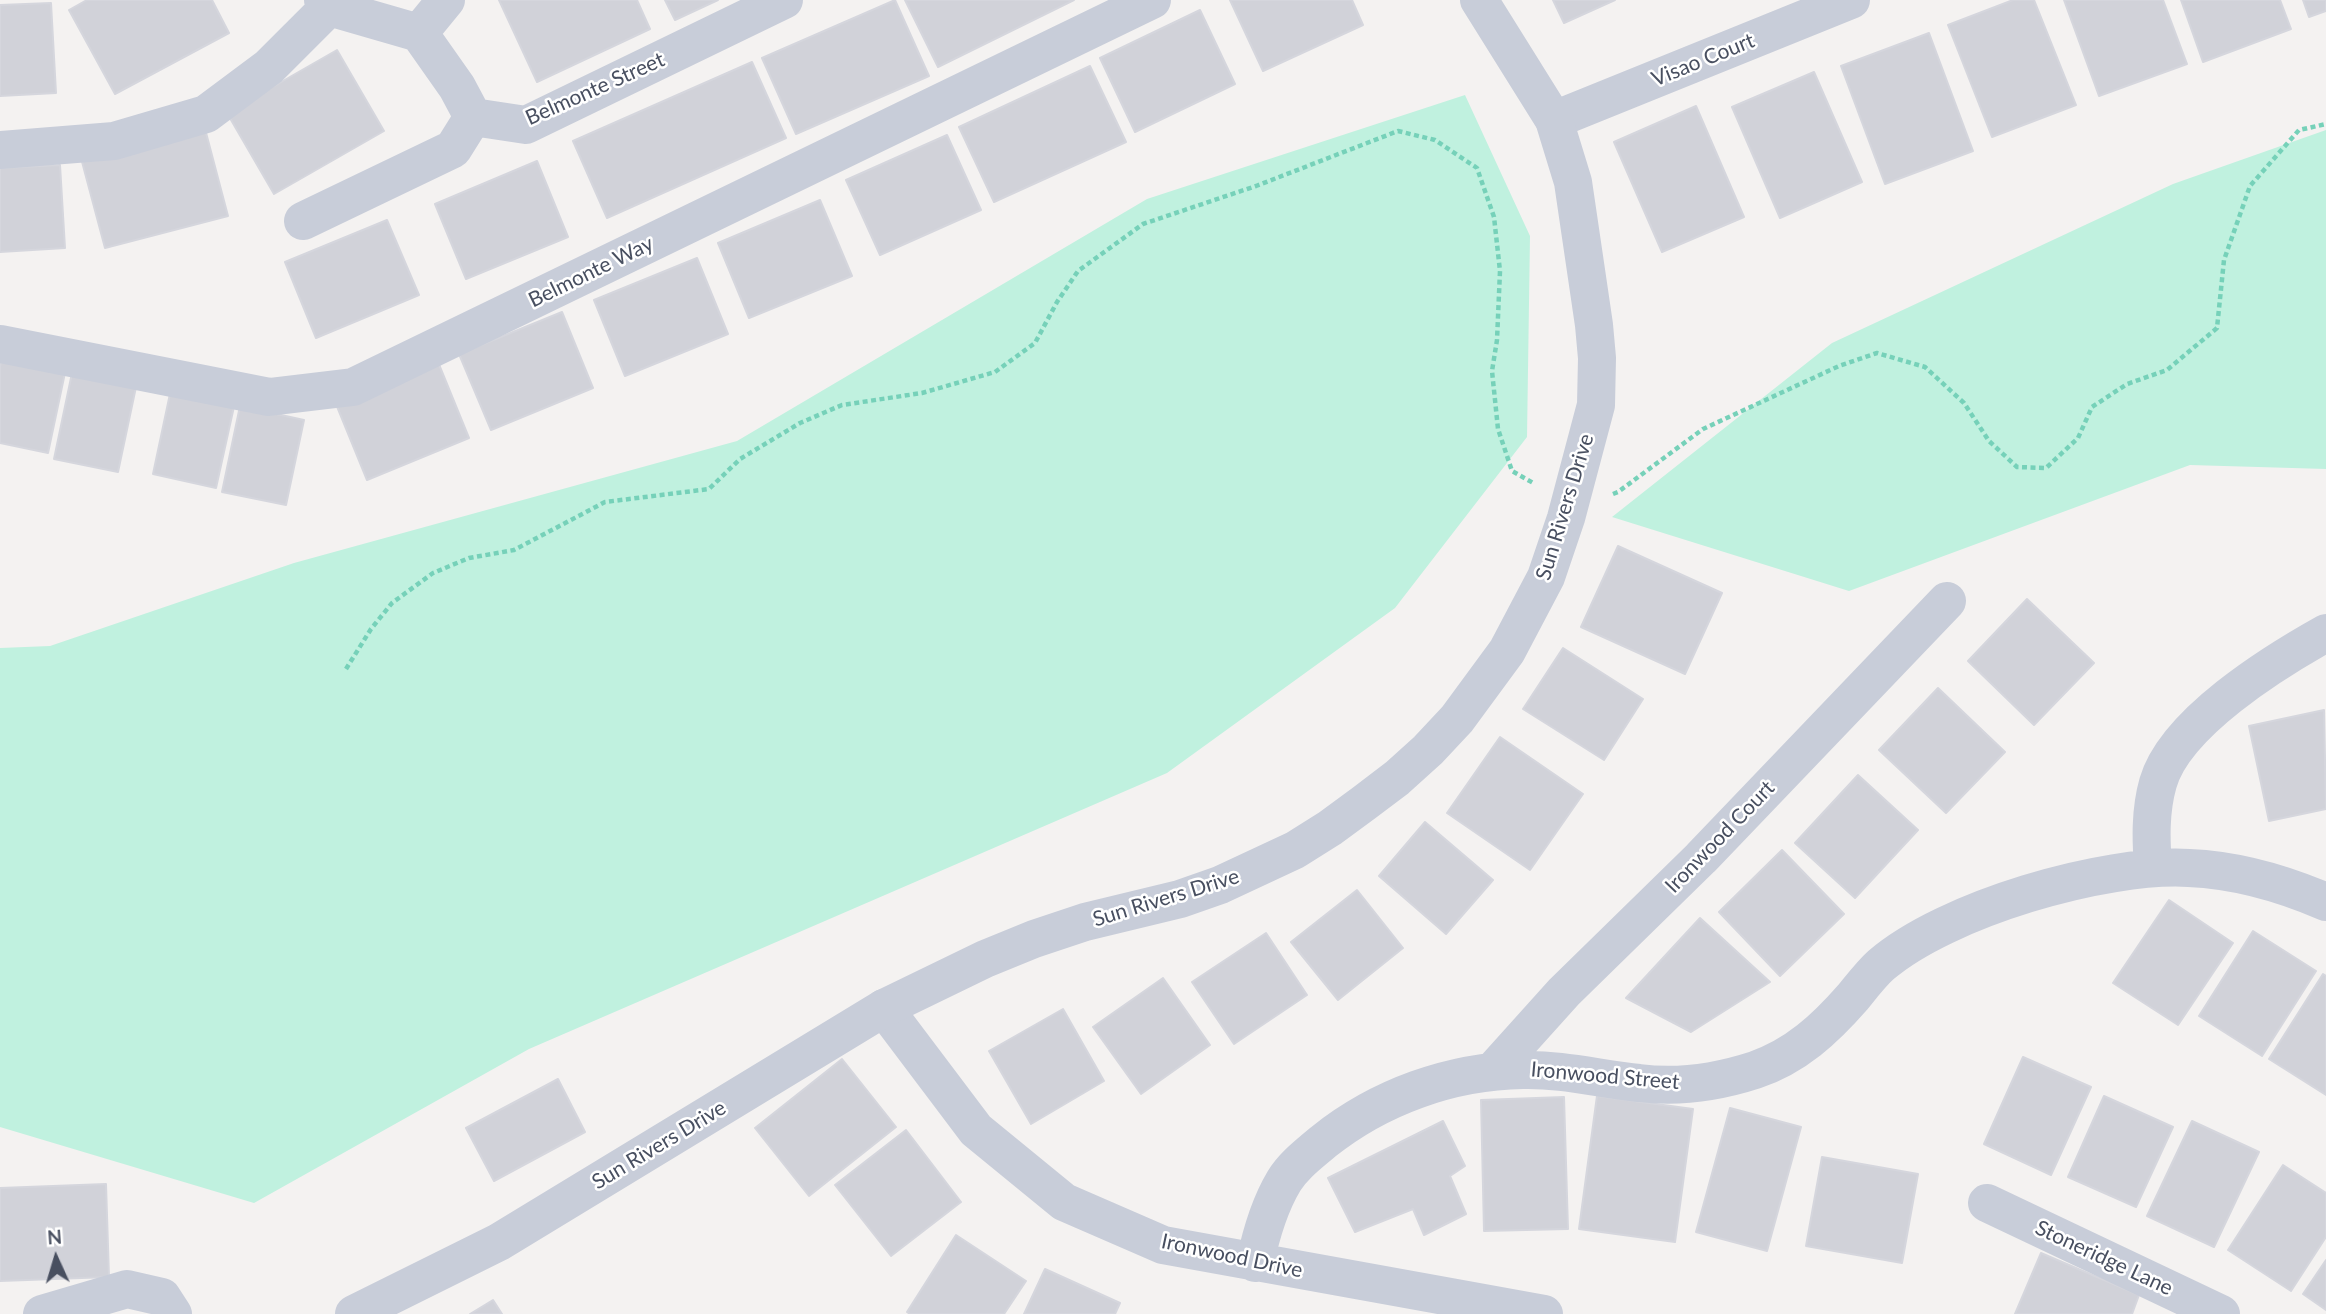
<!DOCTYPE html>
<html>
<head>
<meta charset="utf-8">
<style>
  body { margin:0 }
  #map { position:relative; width:2326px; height:1314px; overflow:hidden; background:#f4f2f1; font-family:Lato,sans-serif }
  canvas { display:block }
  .north { position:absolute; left:21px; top:1223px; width:70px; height:70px; -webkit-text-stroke:5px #fff; paint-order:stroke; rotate:356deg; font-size:19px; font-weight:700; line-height:28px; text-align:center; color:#484f60 }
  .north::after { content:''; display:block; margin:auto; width:24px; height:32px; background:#484f60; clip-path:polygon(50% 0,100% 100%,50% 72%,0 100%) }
</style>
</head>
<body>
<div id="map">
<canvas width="2326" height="1314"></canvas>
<div class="north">N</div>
</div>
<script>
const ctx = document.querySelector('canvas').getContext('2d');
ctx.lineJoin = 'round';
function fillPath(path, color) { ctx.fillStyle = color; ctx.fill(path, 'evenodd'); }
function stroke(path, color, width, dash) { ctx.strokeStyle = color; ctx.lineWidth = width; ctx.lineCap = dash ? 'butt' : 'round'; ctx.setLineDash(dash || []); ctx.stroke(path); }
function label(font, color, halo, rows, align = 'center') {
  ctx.font = font + ' Lato,sans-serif'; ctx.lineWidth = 5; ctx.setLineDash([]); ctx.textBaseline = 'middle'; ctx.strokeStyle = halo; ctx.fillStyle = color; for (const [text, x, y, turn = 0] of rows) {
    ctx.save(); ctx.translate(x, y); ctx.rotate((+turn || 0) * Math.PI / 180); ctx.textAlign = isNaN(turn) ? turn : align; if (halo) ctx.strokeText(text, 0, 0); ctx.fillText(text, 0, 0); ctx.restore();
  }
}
fillPath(new Path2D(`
  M 1465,95 L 1530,236 L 1527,437 L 1395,608 L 1167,773 L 529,1049 L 254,1203 L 0,1127 L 0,648 L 50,646 L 294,563 L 737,441 L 1147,199 Z
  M 2326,130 L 2326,469 L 2190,465 L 1849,591 L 1612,517 L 1832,343 L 2173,184 Z`), '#c0f1df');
const building = new Path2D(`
  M 87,0 L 212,0 L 229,33 L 115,94 L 69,10 Z
  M 499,0 L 637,0 L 650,29 L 537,82 Z
  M 665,0 L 718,0 L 675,20 Z
  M 895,0 L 929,76 L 796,134 L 762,58 Z
  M 905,0 L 1074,0 L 938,67 Z
  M 1230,0 L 1352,0 L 1363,25 L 1263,71 Z
  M 1553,0 L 1615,0 L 1564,23 Z
  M 2013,0 L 2034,0 L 2076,105 L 1992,137 L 1948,25 Z
  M 2064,0 L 2163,0 L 2187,64 L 2099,96 Z
  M 2181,0 L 2280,0 L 2291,29 L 2203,62 Z
  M 2303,0 L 2326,0 L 2326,11 L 2309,17 Z
  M 51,3 L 56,93 L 0,96 L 0,5 Z
  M 1200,10 L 1235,84 L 1135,132 L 1100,58 Z
  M 1929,33 L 1973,151 L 1885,184 L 1841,66 Z
  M 337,50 L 384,131 L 274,194 L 227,113 Z
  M 752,62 L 786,138 L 607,218 L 573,141 Z
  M 1090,66 L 1126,142 L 994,202 L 959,127 Z
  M 1814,72 L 1862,182 L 1780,218 L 1732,107 Z
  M 1696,106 L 1744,217 L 1662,252 L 1614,142 Z
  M 204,125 L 228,216 L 105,248 L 81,158 Z
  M 947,135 L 981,210 L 880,255 L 846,180 Z
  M 537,161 L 568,237 L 466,279 L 435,204 Z
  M 60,165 L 65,248 L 0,252 L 0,168 Z
  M 820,200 L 852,276 L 749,318 L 718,243 Z
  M 387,220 L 419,295 L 316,338 L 285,262 Z
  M 697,258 L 728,334 L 625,376 L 594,300 Z
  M 562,312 L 593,388 L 491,430 L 459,354 Z
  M 3,354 L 66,368 L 48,453 L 0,443 L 0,366 Z
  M 438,362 L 469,438 L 367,480 L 336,404 Z
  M 72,373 L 136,387 L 118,472 L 54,459 Z
  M 171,389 L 235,402 L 216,488 L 153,474 Z
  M 240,406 L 304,420 L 286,505 L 222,492 Z
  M 1618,546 L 1722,593 L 1685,674 L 1581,627 Z
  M 2027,599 L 2094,663 L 2034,725 L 1968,661 Z
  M 1563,648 L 1643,699 L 1604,760 L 1523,709 Z
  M 1938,688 L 2005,752 L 1946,813 L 1879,750 Z
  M 2324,710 L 2326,809 L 2269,821 L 2249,726 Z
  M 1500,737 L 1583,794 L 1530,870 L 1447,813 Z
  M 1858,775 L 1918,830 L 1855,898 L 1795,843 Z
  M 1425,822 L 1493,880 L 1446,934 L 1379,876 Z
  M 1782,850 L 1844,914 L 1780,976 L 1719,912 Z
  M 1357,890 L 1403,948 L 1338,1000 L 1291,942 Z
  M 2169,900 L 2233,943 L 2178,1025 L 2113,983 Z
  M 1700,918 L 1770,982 L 1691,1032 L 1626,998 Z
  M 2253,931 L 2316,971 L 2262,1056 L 2199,1016 Z
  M 1266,933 L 1307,995 L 1234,1044 L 1192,982 Z
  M 2323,974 L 2326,976 L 2326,1095 L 2269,1059 Z
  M 1163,978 L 1210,1045 L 1141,1094 L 1093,1027 Z
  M 1063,1009 L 1104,1081 L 1031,1124 L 989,1051 Z
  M 2023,1057 L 2091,1087 L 2051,1175 L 1984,1144 Z
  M 842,1059 L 896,1127 L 809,1196 L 755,1128 Z
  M 558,1079 L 585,1132 L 494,1181 L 466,1128 Z
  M 1597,1096 L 1693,1109 L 1675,1242 L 1579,1229 Z
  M 2104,1096 L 2173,1127 L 2136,1207 L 2068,1177 Z
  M 1564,1097 L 1568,1229 L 1484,1231 L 1481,1100 Z
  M 1730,1108 L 1801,1127 L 1767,1251 L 1696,1232 Z
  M 1443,1121 L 1465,1166 L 1450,1176 L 1466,1214 L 1424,1235 L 1413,1209 L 1355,1232 L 1328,1178 Z
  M 2192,1121 L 2259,1152 L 2214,1247 L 2147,1216 Z
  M 906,1130 L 961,1202 L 891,1256 L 835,1185 Z
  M 1822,1157 L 1918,1174 L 1902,1263 L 1806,1246 Z
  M 2283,1165 L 2326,1193 L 2326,1237 L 2291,1291 L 2228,1250 Z
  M 106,1184 L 109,1277 L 0,1281 L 0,1188 Z
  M 956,1235 L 1026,1281 L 1004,1314 L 910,1314 L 907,1312 Z
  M 2041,1253 L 2139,1295 L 2132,1314 L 2015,1314 Z
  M 2326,1260 L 2326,1310 L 2303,1294 Z
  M 1045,1269 L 1120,1303 L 1115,1314 L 1024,1314 Z
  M 493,1300 L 502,1314 L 470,1314 Z`);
fillPath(building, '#d1d2d9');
stroke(building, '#d5d6dd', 2);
stroke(new Path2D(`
  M 1613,494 L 1618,492 L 1703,429 L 1839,366 L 1877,353 L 1925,367 L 1964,403 L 1989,441 L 2017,467 L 2046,468 L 2078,438 L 2092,407 L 2127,384 L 2167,370 L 2217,328 L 2224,260 L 2250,186 L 2299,130 L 2326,124
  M 346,669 L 371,629 L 392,603 L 433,573 L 469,558 L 514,550 L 605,502 L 709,489 L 740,459 L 800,423 L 842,405 L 922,393 L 995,372 L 1035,343 L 1057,302 L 1078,271 L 1143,224 L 1256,186 L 1398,131 L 1435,140 L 1477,168 L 1494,217 L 1500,271 L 1497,340 L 1492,371 L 1498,429 L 1512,471 L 1535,484`), '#76d1b9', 4.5, [5, 3.5]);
stroke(new Path2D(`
  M 323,0 L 329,7 L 419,33 L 457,87 L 473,117
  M 419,33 L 446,0
  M 473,117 L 526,125 L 784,0
  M 1554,120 L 1851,0
  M 0,150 L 114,141 L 206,114 L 269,67 L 329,7
  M 303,221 L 453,149 L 473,117
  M 0,344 L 269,397 L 353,387 L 1152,0
  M 2153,868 C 2151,840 2150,811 2158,783 C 2175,723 2274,662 2326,633
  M 884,1008 L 976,1130 L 1064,1202 L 1163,1245 L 1544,1314
  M 1492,1072 L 1564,992 L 1701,858 L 1947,601
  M 1987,1203 L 2221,1314
  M 1255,1263 C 1261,1234 1269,1206 1284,1181 C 1294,1165 1309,1154 1323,1142 C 1379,1097 1451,1071 1523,1070 C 1562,1069 1600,1079 1639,1083 C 1678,1088 1718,1082 1755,1070 C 1796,1056 1825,1029 1853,997 C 1862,986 1871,974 1881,965 C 1946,909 2104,863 2189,868 C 2237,870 2282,883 2326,902
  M 42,1314 L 127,1289 L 162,1297 L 173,1314`), '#c8cdd9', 38);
stroke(new Path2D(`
  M 354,1314 L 499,1242 L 884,1008 L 985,959 L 1034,939 L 1085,922 L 1180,899 L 1220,885 L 1295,850 L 1330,828 L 1364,803 L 1397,778 L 1428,750 L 1457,719 L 1507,651 L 1546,577 L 1566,518 L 1596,405 L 1597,358 L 1594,325 L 1573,182 L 1554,120 L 1479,0`), '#c8cdd9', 38);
label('21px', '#484f60', '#fff', [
  ["Visao Court",1703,60,-22],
  ["Belmonte Street",595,89,-24],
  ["Belmonte Way",591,272,-26],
  ["Sun Rivers Drive",1565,507,-73],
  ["Ironwood Court",1720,837,-46],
  ["Sun Rivers Drive",1166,898,-17],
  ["Ironwood Street",1605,1076,5],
  ["Sun Rivers Drive",659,1145,-31],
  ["Ironwood Drive",1232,1256,12],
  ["Stoneridge Lane",2104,1258,25]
]);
</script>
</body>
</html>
